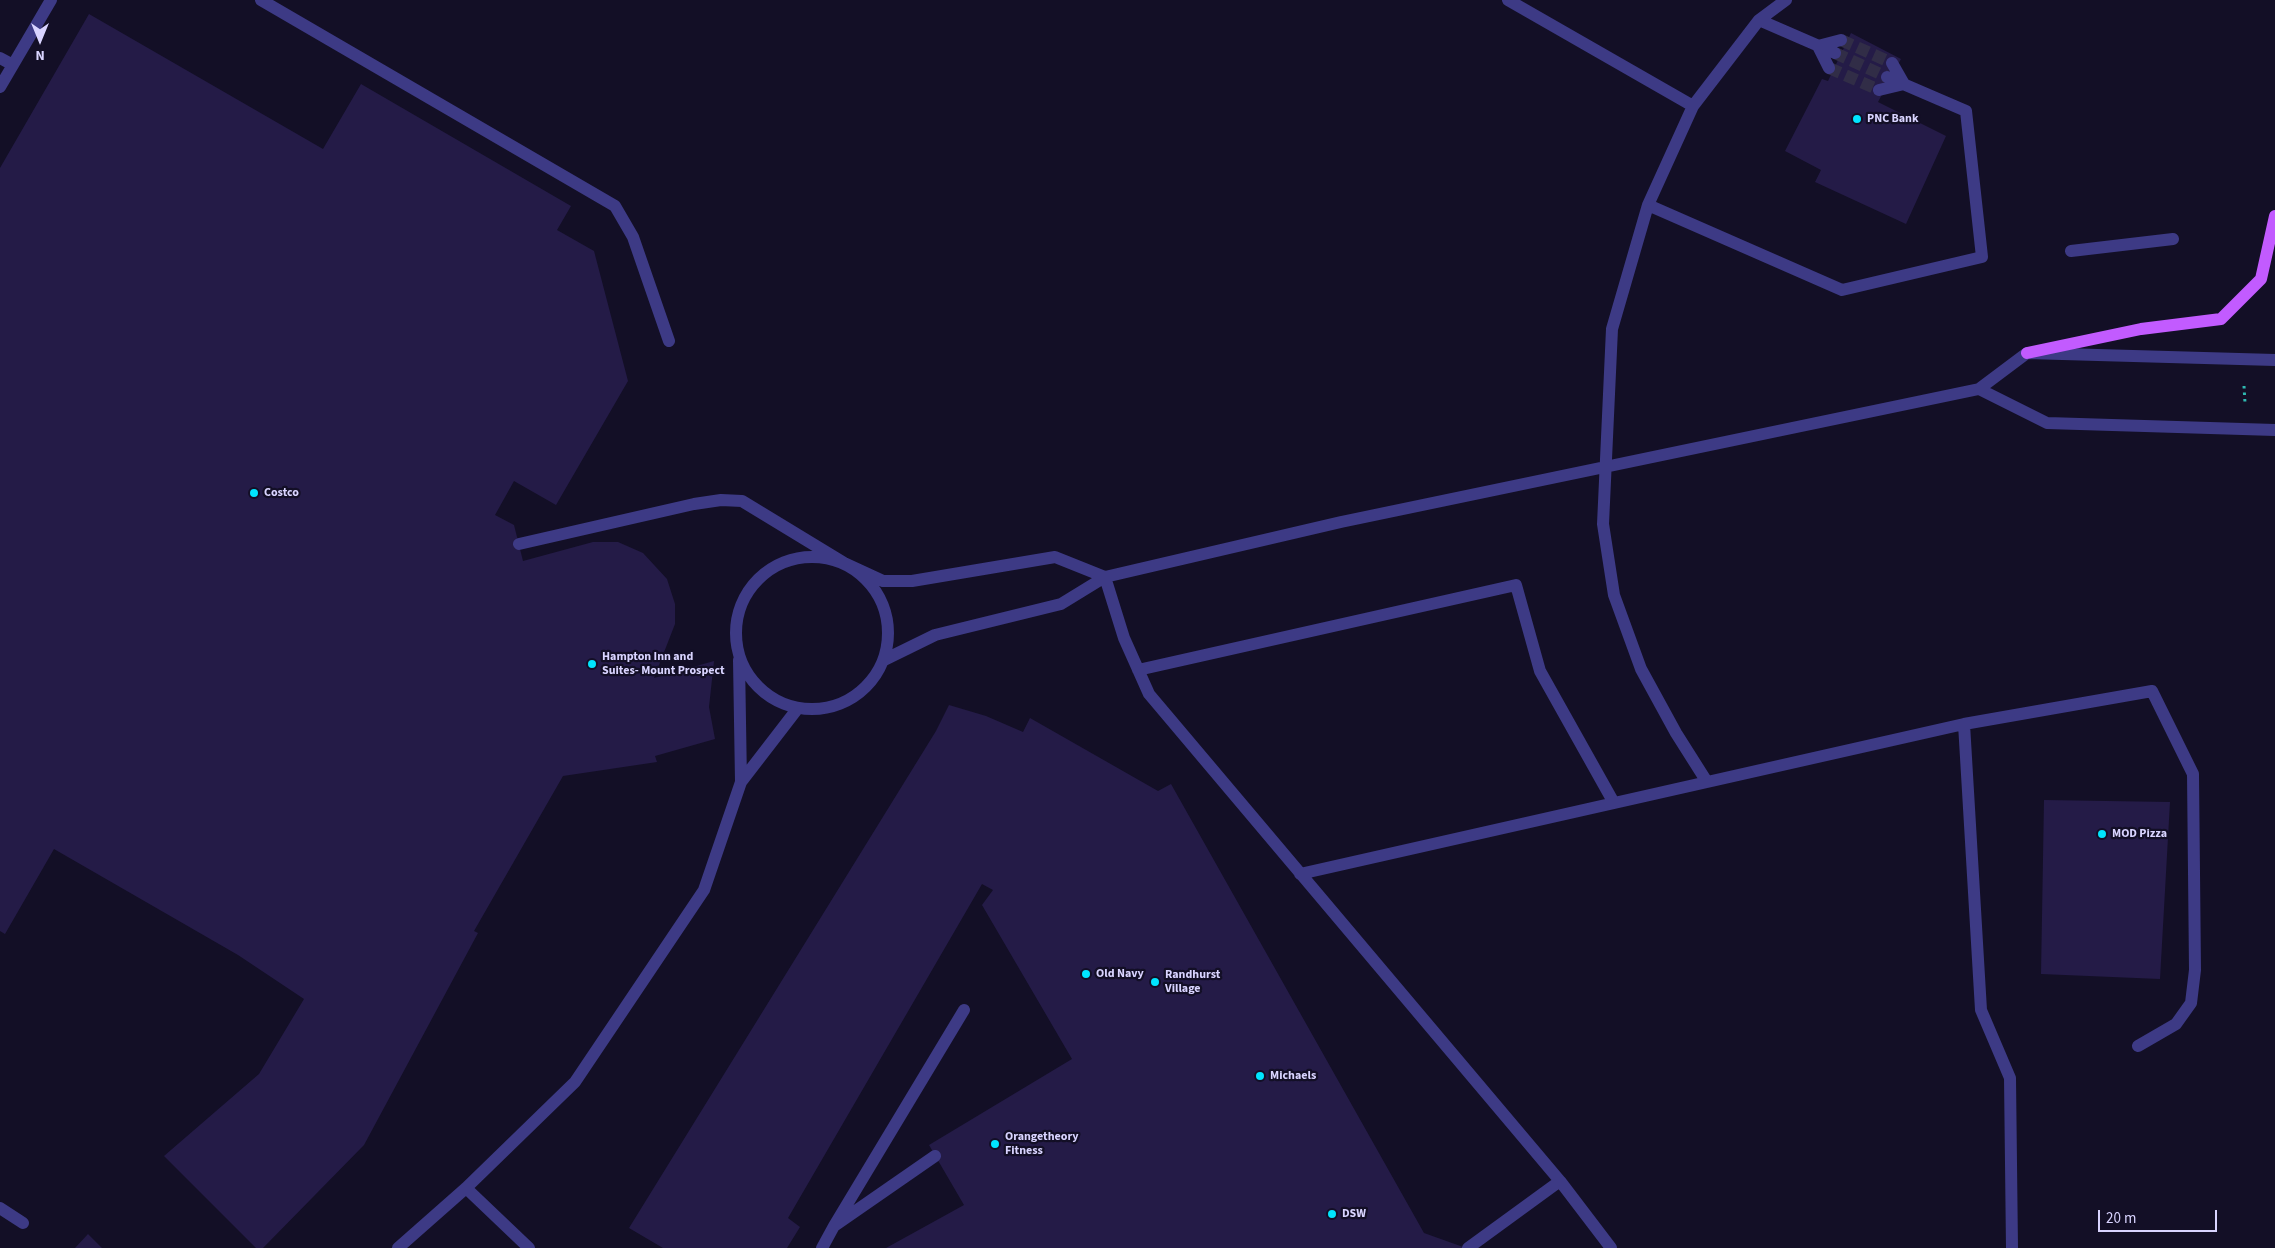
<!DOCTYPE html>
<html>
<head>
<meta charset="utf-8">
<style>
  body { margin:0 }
  #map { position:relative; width:2275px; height:1248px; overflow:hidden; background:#130f26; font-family:"Source Sans 3",sans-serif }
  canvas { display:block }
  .north { position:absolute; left:15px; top:15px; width:50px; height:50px; -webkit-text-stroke:4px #130f26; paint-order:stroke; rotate:180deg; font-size:14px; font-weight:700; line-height:20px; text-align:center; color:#d9d4ff }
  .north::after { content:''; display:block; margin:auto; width:18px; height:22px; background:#d9d4ff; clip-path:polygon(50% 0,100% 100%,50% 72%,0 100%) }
  .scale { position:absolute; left:2098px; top:1210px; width:119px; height:22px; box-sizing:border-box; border:2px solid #d9d4ff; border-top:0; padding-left:6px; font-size:15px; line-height:18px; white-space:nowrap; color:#d9d4ff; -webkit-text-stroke:4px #130f26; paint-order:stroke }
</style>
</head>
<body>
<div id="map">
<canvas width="2275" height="1248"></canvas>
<div class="north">N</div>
<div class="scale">20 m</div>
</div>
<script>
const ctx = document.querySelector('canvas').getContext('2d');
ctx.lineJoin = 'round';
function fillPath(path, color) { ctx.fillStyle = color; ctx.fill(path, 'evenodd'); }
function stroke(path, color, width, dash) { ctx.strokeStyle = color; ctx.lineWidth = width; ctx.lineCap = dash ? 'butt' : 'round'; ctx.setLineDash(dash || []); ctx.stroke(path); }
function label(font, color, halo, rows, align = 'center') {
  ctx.font = font + ' "Source Sans 3",sans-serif'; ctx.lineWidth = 4.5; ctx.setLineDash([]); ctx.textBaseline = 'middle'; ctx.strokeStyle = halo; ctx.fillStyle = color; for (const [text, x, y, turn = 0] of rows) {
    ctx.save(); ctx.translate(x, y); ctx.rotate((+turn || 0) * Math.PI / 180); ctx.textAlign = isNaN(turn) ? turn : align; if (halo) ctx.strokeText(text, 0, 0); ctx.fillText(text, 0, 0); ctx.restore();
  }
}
fillPath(new Path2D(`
  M 89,14 L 323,149 L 361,84 L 571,206 L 557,230 L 594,251 L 628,381 L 556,505 L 514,481 L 495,515 L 514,525 L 523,561 L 593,542 L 618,542 L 643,553 L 667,579 L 675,604 L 675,624 L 654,678 L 714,661 L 709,707 L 715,739 L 655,756 L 657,762 L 563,776 L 474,931 L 478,933 L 364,1145 L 263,1248 L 256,1248 L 164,1156 L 259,1074 L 304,999 L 238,955 L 54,849 L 5,934 L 0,931 L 0,168 Z
  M 1851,33 L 1901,59 L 1878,102 L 1946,136 L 1906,224 L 1815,182 L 1821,170 L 1785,151 L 1822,79 L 1828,81 Z
  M 949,705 L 986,716 L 1023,732 L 1030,718 L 1158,791 L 1171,784 L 1424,1233 L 1466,1248 L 886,1248 L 964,1205 L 929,1145 L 1072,1059 L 982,905 L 993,890 L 982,884 L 788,1218 L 800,1227 L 787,1248 L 663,1248 L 629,1228 L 936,731 Z
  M 2044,800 L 2170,802 L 2160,979 L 2041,974 Z
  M 88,1234 L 102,1248 L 75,1248 Z`), '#241b47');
stroke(new Path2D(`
  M 1841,40 L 1892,63
  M 1835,53 L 1887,77
  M 1829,68 L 1879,90`), '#312d47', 12, [12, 6]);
stroke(new Path2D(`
  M 2244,386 L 2245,403`), '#2fb8b0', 3, [2.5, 4]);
stroke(new Path2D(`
  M 261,0 L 615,206 L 633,237 L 669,341
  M 1508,0 L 1693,106
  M 1759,20 L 1835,53
  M 0,58 L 13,65
  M 1829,68 L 1818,46 L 1841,40
  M 0,87 L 51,0
  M 1879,90 L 1904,84 L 1892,63
  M 1648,205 L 1842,290 L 1982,257 L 1966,111 L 1887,77
  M 2071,251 L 2173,239
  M 1979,389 L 2047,423 L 2275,430
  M 519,544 L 694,504 L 721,500 L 742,501 L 844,563 L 883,581 L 912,581 L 1055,557 L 1105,577
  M736 633a76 76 0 1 1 152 0a76 76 0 1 1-152 0Z
  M 1105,577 L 1124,638 L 1149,694 L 1560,1181 L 1611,1248
  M 739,660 L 741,782
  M 884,660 L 935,635 L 1061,604 L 1105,577 L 1341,522 L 1979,389 L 2027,353 L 2275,360
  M 1138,670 L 1516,585 L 1540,671 L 1614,803
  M 1964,724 L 1981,1010 L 2010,1078 L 2012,1248
  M 1707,782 L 1676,733 L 1641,669 L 1614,595 L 1603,524 L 1612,329 L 1648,205 L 1693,106 L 1759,20 L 1786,0
  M 1300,874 L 1964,724 L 2152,691 L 2193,774 L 2195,970 L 2191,1003 L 2176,1024 L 2138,1046
  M 466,1188 L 529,1248
  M 0,1208 L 23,1223
  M 834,1226 L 964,1010
  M 398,1248 L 466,1188 L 575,1082 L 704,890 L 741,782 L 798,708
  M 822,1248 L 834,1226 L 935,1156
  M 1468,1248 L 1560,1181`), '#3d3a85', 12);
stroke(new Path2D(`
  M 2027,353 L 2141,329 L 2221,319 L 2261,279 L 2275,216`), '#c25bff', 12);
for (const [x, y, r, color] of [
  [1857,119,5,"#00e5ff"],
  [254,493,5,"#00e5ff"],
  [592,664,5,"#00e5ff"],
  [2102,834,5,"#00e5ff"],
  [1086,974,5,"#00e5ff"],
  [1155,982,5,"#00e5ff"],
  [1260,1076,5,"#00e5ff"],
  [995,1144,5,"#00e5ff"],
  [1332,1214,5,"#00e5ff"]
]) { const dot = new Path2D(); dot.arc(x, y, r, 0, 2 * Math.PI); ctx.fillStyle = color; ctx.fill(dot); stroke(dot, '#130f26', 2); }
label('bold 12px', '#d9d4ff', '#130f26', [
  ["PNC Bank",1867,119],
  ["Costco",264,493],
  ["Hampton Inn and",602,657],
  ["Suites- Mount Prospect",602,671],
  ["MOD Pizza",2112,834],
  ["Old Navy",1096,974],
  ["Randhurst",1165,975],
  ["Village",1165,989],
  ["Michaels",1270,1076],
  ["Orangetheory",1005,1137],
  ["Fitness",1005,1151],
  ["DSW",1342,1214]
], 'left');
</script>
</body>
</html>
